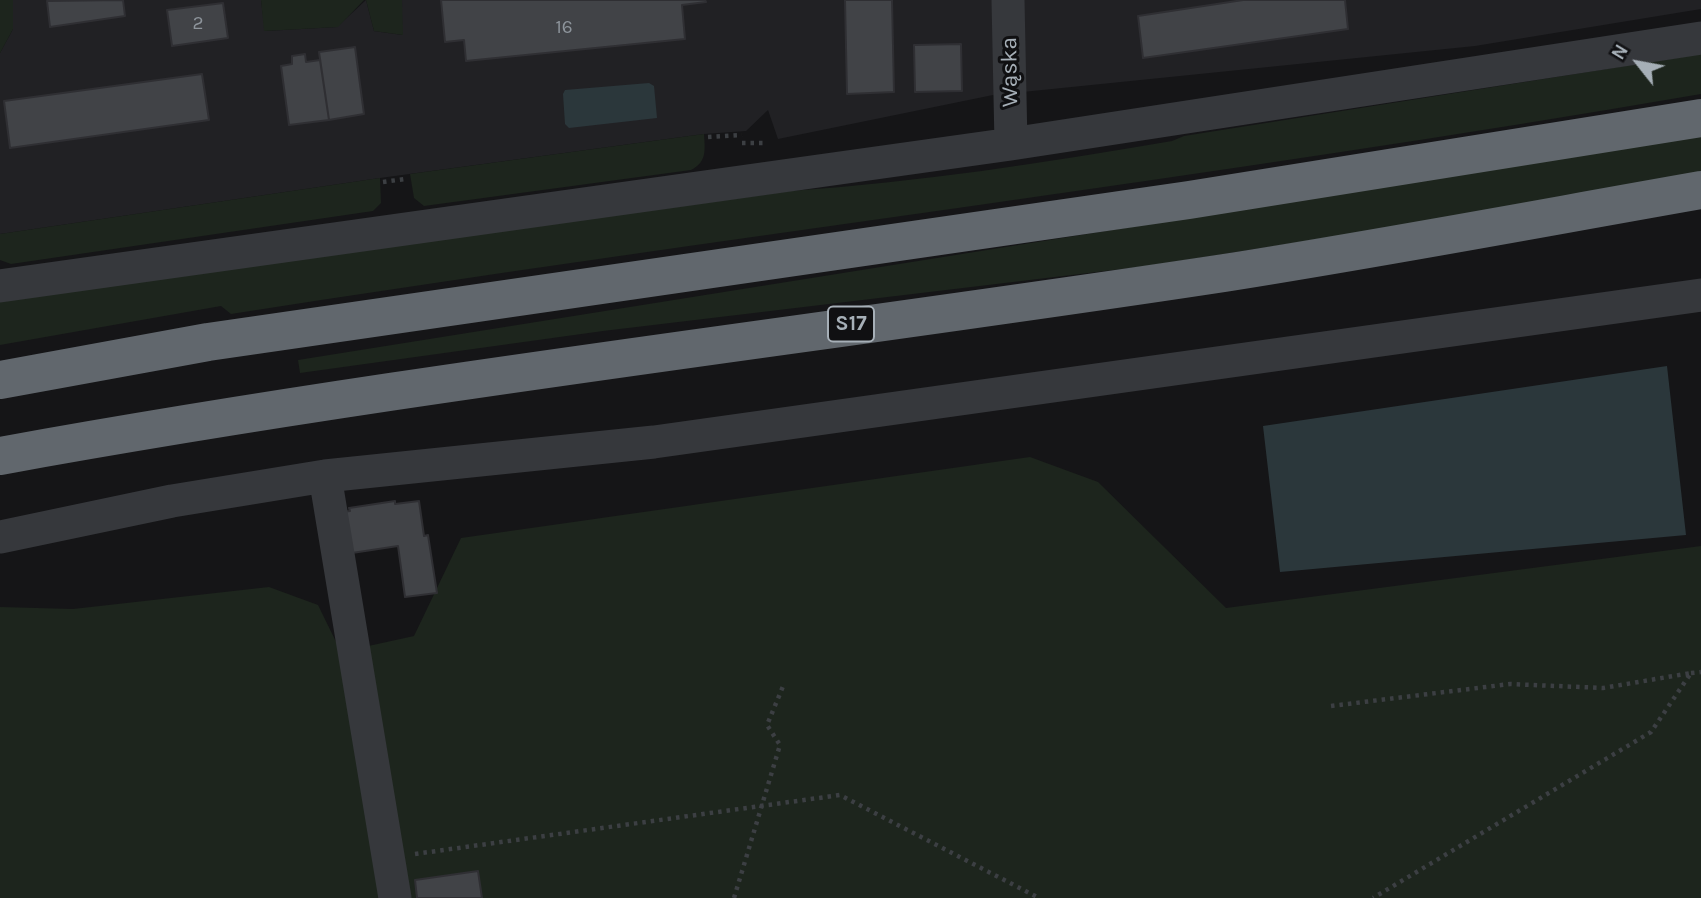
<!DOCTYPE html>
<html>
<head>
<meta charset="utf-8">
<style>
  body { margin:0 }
  #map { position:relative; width:1701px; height:898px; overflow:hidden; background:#151517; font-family:Karla,sans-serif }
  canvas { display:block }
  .north { position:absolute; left:1603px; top:28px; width:70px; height:70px; -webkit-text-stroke:5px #101012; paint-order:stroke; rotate:301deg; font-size:19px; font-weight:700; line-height:28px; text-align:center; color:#a6afb7 }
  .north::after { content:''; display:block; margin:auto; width:24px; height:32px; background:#a6afb7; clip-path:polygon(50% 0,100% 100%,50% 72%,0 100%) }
</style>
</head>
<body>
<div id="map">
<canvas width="1701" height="898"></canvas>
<div class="north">N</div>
</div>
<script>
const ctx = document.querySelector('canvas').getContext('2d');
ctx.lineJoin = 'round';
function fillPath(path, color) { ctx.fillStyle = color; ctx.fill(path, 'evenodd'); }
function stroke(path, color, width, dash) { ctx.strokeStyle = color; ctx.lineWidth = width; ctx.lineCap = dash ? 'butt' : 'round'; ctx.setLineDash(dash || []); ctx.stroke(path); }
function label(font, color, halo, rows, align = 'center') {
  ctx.font = font + ' Karla,sans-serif'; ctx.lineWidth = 6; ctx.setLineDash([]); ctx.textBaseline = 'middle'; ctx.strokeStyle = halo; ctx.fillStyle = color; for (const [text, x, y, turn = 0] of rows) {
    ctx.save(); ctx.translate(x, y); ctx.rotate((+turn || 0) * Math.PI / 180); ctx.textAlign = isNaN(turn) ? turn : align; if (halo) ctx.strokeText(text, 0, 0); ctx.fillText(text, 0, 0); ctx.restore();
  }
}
fillPath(new Path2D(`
  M 13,0 L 261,0 L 265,31 L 337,27 L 366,0 L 374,31 L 402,35 L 402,0 L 1701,0 L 1701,9 L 1475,46 L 993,95 L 778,139 L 768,110 L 746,131 L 704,134 L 380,178 L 0,234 L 0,53 L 13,29 Z`), '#212124');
fillPath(new Path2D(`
  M 0,0 L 13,0 L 13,29 L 0,53 Z
  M 261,0 L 364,0 L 338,27 L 264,31 Z
  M 366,0 L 402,0 L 403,35 L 374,31 Z
  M 1701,54 L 1701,94 C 1213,178 721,237 231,314 L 221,306 L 0,345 L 0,301 L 790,191 C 919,182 1045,163 1172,141 L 1184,136 Z
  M 704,134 C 705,150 707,162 691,170 L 424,206 L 414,198 L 410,174 Z
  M 1701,136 L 1701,179 L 1147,266 L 603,331 L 300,373 L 298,360 Z
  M 380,178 L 381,203 L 373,211 L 11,264 L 0,260 L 0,234 Z
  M 1030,457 L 1098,482 L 1226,608 L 1701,546 L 1701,898 L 0,898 L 0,607 L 73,609 L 269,587 L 318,605 L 341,652 L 414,636 L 461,538 Z`), '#1d251d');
fillPath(new Path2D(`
  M 649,83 L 654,86 L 657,118 L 569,128 L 565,124 L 563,94 L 565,90 Z
  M 1667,366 L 1686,535 L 1280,572 L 1263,426 Z`), '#2b373b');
const building = new Path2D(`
  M 123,0 L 125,16 L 50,27 L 47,1 Z
  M 441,0 L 705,0 L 706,2 L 682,5 L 685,39 L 466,61 L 464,40 L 445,42 Z
  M 845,0 L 892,0 L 894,92 L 847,94 Z
  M 1243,0 L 1345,0 L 1348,29 L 1143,58 L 1138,16 Z
  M 223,3 L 228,38 L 172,46 L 167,10 Z
  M 961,44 L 962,91 L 915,92 L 914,45 Z
  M 355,47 L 364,114 L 329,120 L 319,52 Z
  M 305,54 L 306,62 L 320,60 L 329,120 L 289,125 L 281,66 L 292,64 L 292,56 Z
  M 202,74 L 209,120 L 10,148 L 4,101 Z
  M 395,501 L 395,504 L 419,501 L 424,536 L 428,535 L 437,593 L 405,597 L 398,546 L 352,553 L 342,512 L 350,511 L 349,508 Z
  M 478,871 L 482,898 L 417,898 L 415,880 Z`);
fillPath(building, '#414347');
stroke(building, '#2f2f33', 2);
stroke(new Path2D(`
  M 708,137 L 742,135
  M 742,143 L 766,143
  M 383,182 L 405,179
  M 1691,673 L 1701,672
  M 1331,706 L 1510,684 L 1603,688 L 1691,673 L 1651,732 L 1373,898
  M 415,854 L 840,795 L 1039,898
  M 734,898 L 780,745 L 767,725 L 784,684`), '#3c3f43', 4.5, [3.5, 5]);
stroke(new Path2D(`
  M 1008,0 L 1011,144
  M 0,286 L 1011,144 L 1701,38
  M 325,476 L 395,898
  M 0,537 L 172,501 L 325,476 L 654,442 L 1701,295`), '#36383c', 33);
stroke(new Path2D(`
  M 0,380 L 208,342 L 1189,200 L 1701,118
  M 0,456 C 406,382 816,335 1224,273 C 1383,248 1542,218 1701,190`), '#61676d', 38);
label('19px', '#8d949b', null, [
  ["2",198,24],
  ["16",564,28]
]);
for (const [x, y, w] of [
  [851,324,46]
]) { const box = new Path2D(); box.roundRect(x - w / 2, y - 17.5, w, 35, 5); ctx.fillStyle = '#101012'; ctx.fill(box); stroke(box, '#a6afb7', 2); }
label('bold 21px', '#a6afb7', null, [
  ["S17",851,324]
]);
label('23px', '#a6afb7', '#101012', [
  ["Wąska",1010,72,-91]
]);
</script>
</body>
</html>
